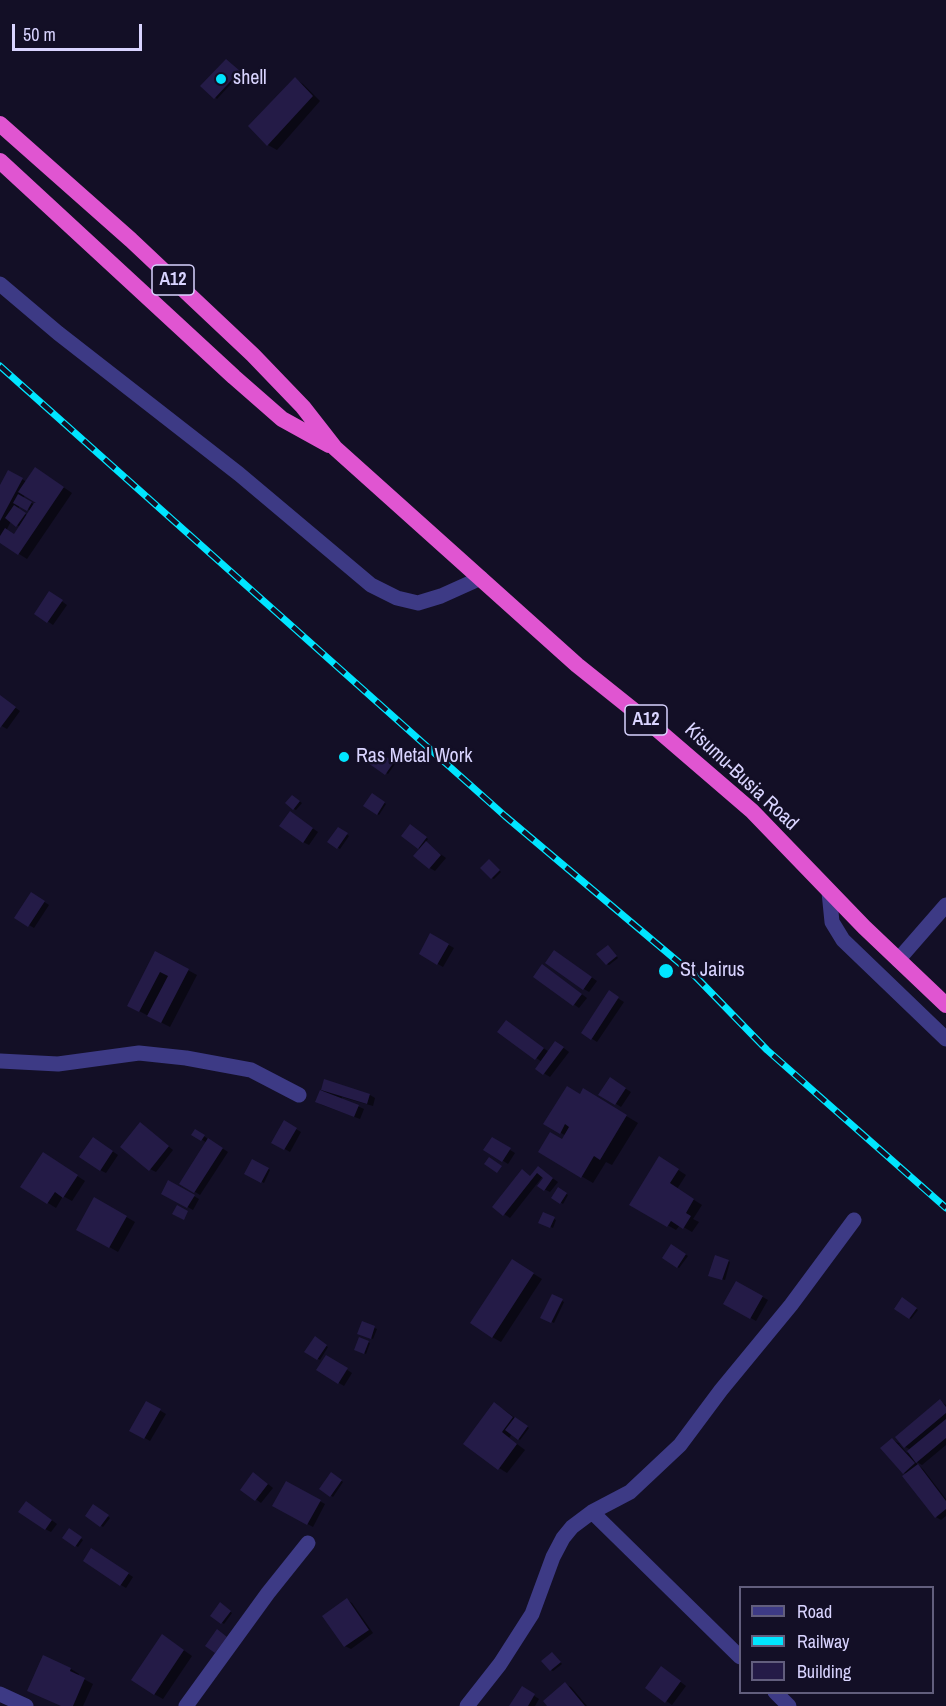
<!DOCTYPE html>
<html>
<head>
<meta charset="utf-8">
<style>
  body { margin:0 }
  #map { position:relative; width:946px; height:1706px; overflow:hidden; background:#130f26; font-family:"Archivo Narrow",sans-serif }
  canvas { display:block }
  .legend { position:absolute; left:739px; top:1586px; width:195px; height:108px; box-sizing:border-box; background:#130f26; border:2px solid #625e7d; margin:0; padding:8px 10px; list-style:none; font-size:18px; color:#d9d4ff }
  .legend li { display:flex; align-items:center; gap:12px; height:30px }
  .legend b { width:30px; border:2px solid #625e7d }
  .scale { position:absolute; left:12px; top:24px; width:130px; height:27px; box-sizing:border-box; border:3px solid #d9d4ff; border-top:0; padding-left:8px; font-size:18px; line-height:21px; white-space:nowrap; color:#d9d4ff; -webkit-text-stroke:4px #130f26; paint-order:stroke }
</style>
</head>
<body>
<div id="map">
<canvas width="946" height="1706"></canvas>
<ul class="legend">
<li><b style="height:8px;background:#3d3a85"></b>Road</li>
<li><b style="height:8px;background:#00e5ff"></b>Railway</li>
<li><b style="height:16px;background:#241b47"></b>Building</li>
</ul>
<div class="scale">50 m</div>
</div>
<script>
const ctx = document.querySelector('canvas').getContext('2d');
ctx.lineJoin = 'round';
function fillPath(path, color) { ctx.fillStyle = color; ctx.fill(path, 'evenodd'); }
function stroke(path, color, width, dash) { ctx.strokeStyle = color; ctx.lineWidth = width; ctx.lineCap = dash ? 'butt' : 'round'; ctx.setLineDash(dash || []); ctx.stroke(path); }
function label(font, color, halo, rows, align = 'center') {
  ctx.font = font + ' "Archivo Narrow",sans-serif'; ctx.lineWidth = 5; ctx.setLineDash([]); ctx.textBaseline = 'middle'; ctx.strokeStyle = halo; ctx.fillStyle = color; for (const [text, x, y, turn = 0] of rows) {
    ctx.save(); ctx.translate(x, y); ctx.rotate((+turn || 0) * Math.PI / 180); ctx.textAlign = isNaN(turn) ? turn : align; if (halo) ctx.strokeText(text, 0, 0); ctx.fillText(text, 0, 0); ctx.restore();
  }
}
fillPath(new Path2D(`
  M 228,62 L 241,73 L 217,99 L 215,97 Z
  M 295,79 L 303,84 L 320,101 L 277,150 L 268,145 L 250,126 Z
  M 9,472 L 27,482 L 44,474 L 72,493 L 27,559 L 0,542 L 0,489 ZM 25,495 L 37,502 L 35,505 L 23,498 ZM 20,505 L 31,511 L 28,516 L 18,509 ZM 11,521 L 20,527 L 15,536 L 6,531 Z
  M 50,593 L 67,605 L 53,625 L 36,613 Z
  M 0,697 L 20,711 L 7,729 L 0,725 Z
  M 377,752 L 395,764 L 388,774 L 370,762 Z
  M 372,795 L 386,804 L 379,815 L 365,806 Z
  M 295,798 L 302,803 L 296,810 L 294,809 Z
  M 295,816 L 318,832 L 309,845 L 303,842 Z
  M 413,827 L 428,839 L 425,843 L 446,858 L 435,871 L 430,868 L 419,848 Z
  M 339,829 L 349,836 L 340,849 L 329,842 Z
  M 491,862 L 501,872 L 494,879 L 492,878 Z
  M 32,894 L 49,905 L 34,928 L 16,917 Z
  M 431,935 L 454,948 L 443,967 L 421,954 Z
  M 610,948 L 618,958 L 609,965 L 607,964 Z
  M 156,953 L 197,975 L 170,1027 L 137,1010 Z
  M 560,955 L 597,981 L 589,992 L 584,989 Z
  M 548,969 L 587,998 L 579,1008 L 535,976 Z
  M 609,993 L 624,1002 L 597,1042 L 583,1033 Z
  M 512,1025 L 549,1052 L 561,1046 L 569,1052 L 550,1077 L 537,1069 L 542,1062 L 499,1032 Z
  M 610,1079 L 631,1092 L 621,1107 L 601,1094 Z
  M 325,1081 L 370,1095 L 375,1098 L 373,1106 L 342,1097 L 342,1099 L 364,1109 L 360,1119 L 322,1105 L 317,1102 Z
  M 583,1090 L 638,1123 L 612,1165 L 606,1162 L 593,1183 L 540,1152 L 563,1141 L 566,1136 L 545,1123 L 580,1095 Z
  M 284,1122 L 301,1132 L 290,1152 L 273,1142 Z
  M 145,1128 L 173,1150 L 156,1172 L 150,1169 Z
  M 196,1131 L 228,1152 L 200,1195 L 181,1183 L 207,1143 L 194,1134 Z
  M 492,1139 L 515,1153 L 508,1164 L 485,1149 Z
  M 99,1142 L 118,1155 L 106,1173 L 100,1170 Z
  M 660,1158 L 686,1175 L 677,1189 L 702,1205 L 693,1219 L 699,1222 L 692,1232 L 680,1225 L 676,1230 L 631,1204 Z
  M 51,1159 L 85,1181 L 72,1201 L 63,1196 L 56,1208 L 48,1203 Z
  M 252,1161 L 270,1170 L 264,1183 L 246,1173 Z
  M 538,1168 L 558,1182 L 550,1192 L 544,1189 L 545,1178 L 543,1176 L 510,1218 L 494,1207 L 531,1177 Z
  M 169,1182 L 199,1199 L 193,1210 L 163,1193 Z
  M 558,1189 L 568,1195 L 563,1204 L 553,1197 Z
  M 95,1199 L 135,1222 L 118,1252 L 78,1229 Z
  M 544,1214 L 556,1220 L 553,1228 L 540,1222 Z
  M 672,1246 L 688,1256 L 679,1268 L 664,1258 Z
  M 728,1261 L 730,1262 L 725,1280 L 712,1276 Z
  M 521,1266 L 542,1279 L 501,1342 L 492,1337 Z
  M 737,1283 L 768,1300 L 756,1321 L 725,1303 Z
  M 552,1296 L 564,1302 L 554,1323 L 542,1317 Z
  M 902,1299 L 918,1310 L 911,1319 L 896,1309 Z
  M 362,1323 L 377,1329 L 373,1339 L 361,1334 Z
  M 315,1338 L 328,1347 L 320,1360 L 306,1352 Z
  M 360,1339 L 370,1343 L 366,1354 L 356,1349 Z
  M 327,1357 L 352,1373 L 344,1386 L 318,1370 Z
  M 940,1401 L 946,1405 L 946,1445 L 922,1465 L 913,1460 L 923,1469 L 946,1499 L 946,1516 L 941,1520 L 936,1517 L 907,1474 L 904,1473 L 893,1440 L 904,1446 ZM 899,1444 L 900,1444 L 911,1450 L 907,1453 Z
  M 147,1403 L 166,1414 L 150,1441 L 131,1430 Z
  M 503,1409 L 529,1428 L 520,1440 L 512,1434 L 509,1438 L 525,1450 L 507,1473 L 499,1468 Z
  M 332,1474 L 343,1482 L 333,1497 L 321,1489 Z
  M 259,1477 L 273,1488 L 261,1503 L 242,1489 Z
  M 286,1483 L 325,1504 L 313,1527 L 274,1505 Z
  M 32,1506 L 57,1524 L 51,1532 L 45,1529 Z
  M 94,1506 L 110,1518 L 103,1527 L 87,1515 Z
  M 69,1530 L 83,1540 L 78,1547 L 64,1538 Z
  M 97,1553 L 133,1577 L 126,1588 L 121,1585 Z
  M 347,1600 L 352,1603 L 373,1633 L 351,1649 L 345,1646 Z
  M 221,1604 L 232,1613 L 224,1624 L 212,1616 Z
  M 171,1641 L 192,1656 L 163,1699 L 154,1694 Z
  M 554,1655 L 562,1664 L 553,1671 L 551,1670 Z
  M 44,1657 L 71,1669 L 79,1674 L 78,1676 L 93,1684 L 83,1706 L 62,1706 Z
  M 666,1671 L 686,1686 L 672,1705 L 647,1687 Z
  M 565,1684 L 571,1687 L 587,1706 L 549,1706 Z
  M 522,1688 L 539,1699 L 535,1706 L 511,1706 Z`), '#0007');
fillPath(new Path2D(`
  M 226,59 L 240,71 L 214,99 L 200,86 Z
  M 295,77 L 313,96 L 267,146 L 248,126 Z
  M 35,467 L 64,487 L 18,555 L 0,543 L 0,536 L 5,528 L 14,534 L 34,503 L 36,503 L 18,492 Z
  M 8,470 L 23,478 L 0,521 L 0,485 Z
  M 18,494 L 32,502 L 27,511 L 13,503 Z
  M 14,505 L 26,513 L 16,527 L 5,518 Z
  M 49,591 L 63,600 L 47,623 L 34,614 Z
  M 0,695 L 16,707 L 0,728 Z
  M 376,750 L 394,762 L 385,775 L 368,763 Z
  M 372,793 L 385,802 L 377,815 L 363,806 Z
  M 292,795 L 300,801 L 293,810 L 285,803 Z
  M 290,811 L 313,828 L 303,843 L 279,826 Z
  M 410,824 L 427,837 L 418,849 L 401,836 Z
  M 338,827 L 348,833 L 337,849 L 327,842 Z
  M 426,841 L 441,855 L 429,869 L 413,856 Z
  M 489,859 L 500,870 L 491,879 L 480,868 Z
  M 31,892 L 45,901 L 28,927 L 14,918 Z
  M 430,933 L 449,944 L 437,965 L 419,954 Z
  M 608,945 L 617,956 L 606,965 L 596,954 Z
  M 554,950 L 592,977 L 583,990 L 545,963 Z
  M 155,951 L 189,969 L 161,1023 L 147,1016 L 168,976 L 160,972 L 139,1012 L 127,1006 Z
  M 542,964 L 582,994 L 573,1006 L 533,977 Z
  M 609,990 L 619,997 L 591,1040 L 581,1033 Z
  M 506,1020 L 544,1048 L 535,1060 L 497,1032 Z
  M 555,1041 L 564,1047 L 543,1075 L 535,1069 Z
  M 610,1077 L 626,1088 L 615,1105 L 598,1095 Z
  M 324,1079 L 370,1094 L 367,1104 L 321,1090 Z
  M 567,1086 L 580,1094 L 583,1088 L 627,1115 L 600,1160 L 594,1156 L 581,1178 L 538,1152 L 550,1132 L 562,1139 L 569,1127 L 565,1124 L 560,1134 L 543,1124 Z
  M 320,1090 L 359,1105 L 354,1117 L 315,1102 Z
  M 284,1120 L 297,1128 L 284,1150 L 271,1143 Z
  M 140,1122 L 169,1146 L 149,1171 L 120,1147 Z
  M 195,1129 L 205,1135 L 201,1141 L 191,1135 Z
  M 93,1137 L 113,1151 L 100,1171 L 79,1157 Z
  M 492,1137 L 511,1148 L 502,1162 L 483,1150 Z
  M 208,1138 L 223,1148 L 194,1193 L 179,1184 Z
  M 43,1152 L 78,1175 L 63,1198 L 55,1192 L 47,1204 L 20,1187 Z
  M 659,1156 L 679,1169 L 670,1183 L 694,1199 L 686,1213 L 691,1216 L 683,1229 L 671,1221 L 667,1227 L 629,1205 Z
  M 489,1157 L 502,1166 L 497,1173 L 484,1164 Z
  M 252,1159 L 269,1168 L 261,1183 L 244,1174 Z
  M 538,1166 L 553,1178 L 544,1191 L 537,1186 L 543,1178 L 537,1173 L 503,1216 L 492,1207 L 522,1169 L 530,1176 Z
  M 168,1180 L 195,1195 L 187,1208 L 161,1194 Z
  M 558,1187 L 567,1193 L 560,1204 L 551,1198 Z
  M 94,1197 L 127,1216 L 109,1248 L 76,1230 Z
  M 177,1205 L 188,1211 L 184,1220 L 172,1214 Z
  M 543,1212 L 555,1217 L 550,1228 L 538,1223 Z
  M 671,1244 L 686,1254 L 677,1268 L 662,1258 Z
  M 715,1255 L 729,1260 L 722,1280 L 708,1276 Z
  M 512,1259 L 534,1273 L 492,1338 L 470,1323 Z
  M 736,1281 L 763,1296 L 750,1319 L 723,1304 Z
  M 552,1294 L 563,1299 L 551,1323 L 540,1318 Z
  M 902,1297 L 917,1308 L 909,1319 L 894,1309 Z
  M 362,1321 L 375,1326 L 371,1339 L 357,1334 Z
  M 315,1336 L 327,1345 L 317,1360 L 304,1352 Z
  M 359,1337 L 369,1341 L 364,1354 L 354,1350 Z
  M 326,1355 L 348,1368 L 338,1384 L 316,1370 Z
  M 940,1399 L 946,1407 L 946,1413 L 904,1448 L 895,1437 Z
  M 146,1401 L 161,1409 L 144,1439 L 129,1431 Z
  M 494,1402 L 513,1417 L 502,1432 L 517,1444 L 498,1470 L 463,1444 Z
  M 515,1417 L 528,1426 L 518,1440 L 505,1430 Z
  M 946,1419 L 946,1438 L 916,1463 L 907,1451 Z
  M 892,1438 L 915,1463 L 903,1474 L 880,1448 Z
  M 918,1464 L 946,1501 L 946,1509 L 935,1518 L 902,1476 Z
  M 253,1472 L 268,1484 L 255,1501 L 240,1490 Z
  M 331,1472 L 342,1480 L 330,1497 L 319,1489 Z
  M 286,1481 L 321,1500 L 307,1525 L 272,1506 Z
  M 26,1501 L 52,1520 L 45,1530 L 18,1512 Z
  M 93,1504 L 109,1515 L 100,1527 L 85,1516 Z
  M 69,1528 L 82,1537 L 75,1547 L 62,1538 Z
  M 91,1548 L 129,1573 L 120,1586 L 83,1561 Z
  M 347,1598 L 369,1630 L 344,1647 L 322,1616 Z
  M 220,1602 L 231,1611 L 221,1624 L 210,1616 Z
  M 217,1629 L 227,1637 L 215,1653 L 205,1646 Z
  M 162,1634 L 184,1650 L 154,1695 L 131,1680 Z
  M 552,1652 L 561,1662 L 550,1671 L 541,1661 Z
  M 43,1655 L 71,1668 L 70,1671 L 85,1678 L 73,1706 L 61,1706 L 27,1691 Z
  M 661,1666 L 681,1681 L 665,1703 L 645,1688 Z
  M 565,1682 L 585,1706 L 547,1706 L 543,1701 Z
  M 522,1686 L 535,1694 L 528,1706 L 509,1706 Z`), '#241b47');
stroke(new Path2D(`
  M 829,892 L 832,922 L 843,940 L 946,1039
  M 898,960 L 946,905
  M 0,1061 L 58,1064 L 139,1053 L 186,1058 L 251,1070 L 299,1095
  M 592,1512 L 740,1657
  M 775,1692 L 789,1706
  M 0,1694 L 26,1706
  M 186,1706 L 268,1593 L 308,1543
  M 467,1706 L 500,1664 L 532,1614 L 553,1557 L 563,1538 L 572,1527 L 592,1512 L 630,1492 L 680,1445 L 721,1390 L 791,1305 L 854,1220`), '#3d3a85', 15);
stroke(new Path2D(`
  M 0,284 L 58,333 L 239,474 L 371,585 L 397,598 L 418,603 L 441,596 L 481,578`), '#3d3a85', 15);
stroke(new Path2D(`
  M 0,124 L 131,240 L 253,355 L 303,407 L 335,448 L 577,665 L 652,725 L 752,811 L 864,927 L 946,1005
  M 0,161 L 234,377 L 282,419 L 329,445`), '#e055d1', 16);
const rail = new Path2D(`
  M 0,366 L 505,816 L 695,976 L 767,1050 L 946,1208`);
stroke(rail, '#00e5ff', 7);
stroke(rail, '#130f26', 4.5, [14]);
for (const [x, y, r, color] of [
  [221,79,6,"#00e5ff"],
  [344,757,6,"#00e5ff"],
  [666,971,8,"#00e5ff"]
]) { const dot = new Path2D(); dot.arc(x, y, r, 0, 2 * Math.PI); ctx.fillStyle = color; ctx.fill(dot); stroke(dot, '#130f26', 2); }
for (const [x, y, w] of [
  [173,280,42],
  [646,720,42]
]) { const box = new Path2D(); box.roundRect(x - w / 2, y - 15, w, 30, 4.5); ctx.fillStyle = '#130f26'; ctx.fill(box); stroke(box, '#d9d4ff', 1.5); }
label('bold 18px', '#d9d4ff', null, [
  ["A12",173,280],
  ["A12",646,720]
]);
label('20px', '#d9d4ff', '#130f26', [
  ["shell",233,79],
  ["Ras Metal Work",356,757],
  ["St Jairus",680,971]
], 'left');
label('20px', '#d9d4ff', '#130f26', [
  ["Kisumu-Busia Road",741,777,43]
]);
</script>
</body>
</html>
